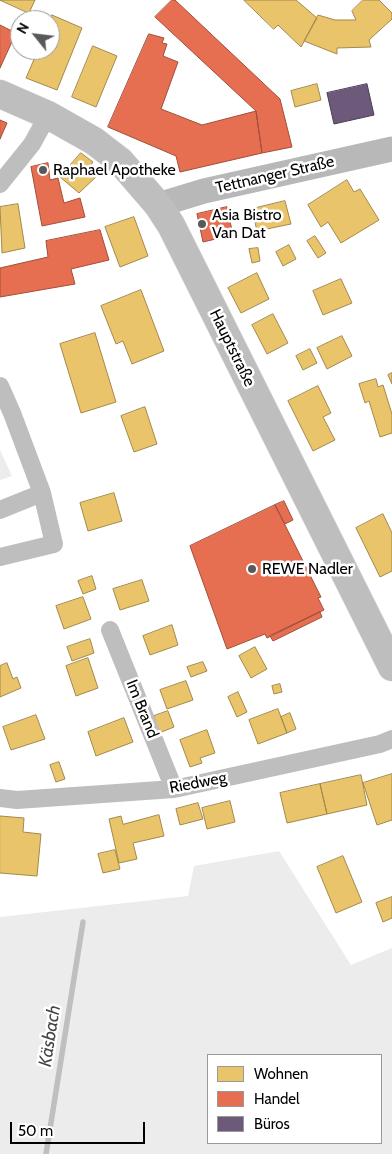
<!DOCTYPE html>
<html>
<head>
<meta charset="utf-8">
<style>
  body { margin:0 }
  #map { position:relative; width:392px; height:1154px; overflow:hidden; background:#fff; font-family:Cabin,sans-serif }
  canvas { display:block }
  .legend { position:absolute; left:207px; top:1054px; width:175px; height:90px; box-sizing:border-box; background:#fff; border:1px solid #999; margin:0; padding:6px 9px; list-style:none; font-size:15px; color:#000 }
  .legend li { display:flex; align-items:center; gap:10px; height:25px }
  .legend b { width:25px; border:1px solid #999 }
  .north { position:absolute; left:10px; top:10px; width:50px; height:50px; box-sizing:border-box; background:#fff; border:1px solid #999; border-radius:50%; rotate:299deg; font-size:14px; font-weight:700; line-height:20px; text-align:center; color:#000 }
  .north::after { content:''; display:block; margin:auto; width:18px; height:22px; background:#595959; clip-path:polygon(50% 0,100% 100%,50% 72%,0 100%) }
  .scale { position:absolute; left:10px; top:1122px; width:135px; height:22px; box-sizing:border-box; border:2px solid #000; border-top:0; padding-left:6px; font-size:15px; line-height:18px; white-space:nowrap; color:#000; -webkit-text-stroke:4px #fff; paint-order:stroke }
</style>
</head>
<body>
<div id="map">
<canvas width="392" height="1154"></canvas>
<ul class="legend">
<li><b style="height:14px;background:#e9c46a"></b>Wohnen</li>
<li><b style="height:14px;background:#e76f51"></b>Handel</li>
<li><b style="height:14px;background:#6d597a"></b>Büros</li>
</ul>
<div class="north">N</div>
<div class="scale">50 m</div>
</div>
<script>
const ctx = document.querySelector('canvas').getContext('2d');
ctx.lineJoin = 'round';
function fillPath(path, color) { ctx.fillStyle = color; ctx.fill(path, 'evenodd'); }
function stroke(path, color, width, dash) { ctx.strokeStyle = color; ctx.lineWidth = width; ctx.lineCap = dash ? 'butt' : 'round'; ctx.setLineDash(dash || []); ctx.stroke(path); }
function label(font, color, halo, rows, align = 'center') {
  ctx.font = font + ' Cabin,sans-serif'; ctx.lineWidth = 5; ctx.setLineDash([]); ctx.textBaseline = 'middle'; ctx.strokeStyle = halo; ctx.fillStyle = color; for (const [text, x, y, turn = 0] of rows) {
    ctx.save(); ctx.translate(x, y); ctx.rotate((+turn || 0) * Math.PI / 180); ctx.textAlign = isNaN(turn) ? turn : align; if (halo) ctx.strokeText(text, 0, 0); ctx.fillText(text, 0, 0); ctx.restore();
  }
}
fillPath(new Path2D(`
  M 0,450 L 12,476 L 0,480 Z
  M 279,851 L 351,965 L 392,948 L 392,1154 L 0,1154 L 0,917 L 188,896 L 194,866 ZM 208,1055 L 381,1055 L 381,1143 L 208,1143 Z`), '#ececec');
const homes = new Path2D(`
  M 0,0 L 35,0 L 29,13 Z
  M 244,0 L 296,0 L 317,18 L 301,47 L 278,25 L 274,29 Z
  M 363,0 L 379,0 L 392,13 L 392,19 L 369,40 L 371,47 L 337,48 L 337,54 L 304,41 L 318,15 L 335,20 L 356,20 L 352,11 Z
  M 52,15 L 82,28 L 57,90 L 26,78 L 38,50 L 50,50 L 50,21 Z
  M 93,46 L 117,56 L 96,107 L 72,97 Z
  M 317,84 L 321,100 L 295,107 L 291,91 Z
  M 81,153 L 93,162 L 89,167 L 98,175 L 79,193 L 60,177 Z
  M 347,180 L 354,192 L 360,189 L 379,220 L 341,243 L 328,222 L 321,227 L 308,205 Z
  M 285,201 L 291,224 L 257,231 L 252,209 Z
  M 18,204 L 25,248 L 2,253 L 0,207 Z
  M 134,217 L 148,256 L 120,267 L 105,227 Z
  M 315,236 L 326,253 L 318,258 L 307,241 Z
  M 289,245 L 296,259 L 283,266 L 276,252 Z
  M 258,248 L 260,261 L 252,263 L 249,249 Z
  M 257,273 L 269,299 L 241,313 L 228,288 Z
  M 341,279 L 352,303 L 323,315 L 313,291 Z
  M 141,290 L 164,351 L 132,364 L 123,341 L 116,344 L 101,306 Z
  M 273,314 L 288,343 L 267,354 L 252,325 Z
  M 95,333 L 116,402 L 81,413 L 60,344 Z
  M 342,336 L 352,356 L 327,369 L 317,348 Z
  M 310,349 L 317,363 L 303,370 L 296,356 Z
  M 392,373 L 392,384 L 388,375 Z
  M 376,379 L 378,387 L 383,385 L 392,414 L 392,433 L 380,437 L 369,401 L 365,403 L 359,384 Z
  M 318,386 L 331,413 L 323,417 L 335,440 L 313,451 L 288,401 Z
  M 145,407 L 157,444 L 134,452 L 121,416 Z
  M 114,493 L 122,521 L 88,531 L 80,503 Z
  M 383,514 L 392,533 L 392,571 L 380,577 L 356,528 Z
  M 92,576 L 96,589 L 83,594 L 78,581 Z
  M 142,580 L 149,601 L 120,610 L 113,589 Z
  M 83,597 L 91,619 L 64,629 L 56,606 Z
  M 172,625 L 178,645 L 150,655 L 143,636 Z
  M 90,639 L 94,653 L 72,661 L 67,647 Z
  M 255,647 L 267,669 L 251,678 L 239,656 Z
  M 88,658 L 98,688 L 76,696 L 66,666 Z
  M 203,662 L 207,671 L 191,677 L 187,667 Z
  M 7,663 L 13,679 L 17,677 L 21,688 L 0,697 L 0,666 Z
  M 186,681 L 193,700 L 167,709 L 160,690 Z
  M 280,684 L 282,692 L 274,694 L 272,686 Z
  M 238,692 L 247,712 L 237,717 L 228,697 Z
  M 278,709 L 287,733 L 258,744 L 249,720 Z
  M 168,711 L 174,727 L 159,733 L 154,716 Z
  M 290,713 L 296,729 L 287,733 L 281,717 Z
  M 36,715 L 45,739 L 11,750 L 3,727 Z
  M 124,718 L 133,742 L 96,756 L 88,732 Z
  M 207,730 L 215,753 L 200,758 L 202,763 L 190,767 L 180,740 Z
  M 59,762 L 65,779 L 56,782 L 50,765 Z
  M 392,774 L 392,820 L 377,825 L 363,783 Z
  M 361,775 L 367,805 L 327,814 L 320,784 Z
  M 320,784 L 327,814 L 287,823 L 280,793 Z
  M 230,801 L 235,822 L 207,829 L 202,808 Z
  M 198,803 L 203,819 L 180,825 L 176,809 Z
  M 159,815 L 164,836 L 133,843 L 137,859 L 119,863 L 109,819 L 121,816 L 123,824 Z
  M 0,816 L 24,818 L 23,832 L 41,834 L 37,876 L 0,873 Z
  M 115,850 L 120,869 L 103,873 L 98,854 Z
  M 343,856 L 362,902 L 336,913 L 317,867 Z
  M 392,897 L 392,918 L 383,922 L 376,903 Z`);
fillPath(homes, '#e9c46a');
stroke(homes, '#a3894a', 1);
const shops = new Path2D(`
  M 172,0 L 175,0 L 280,99 L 292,147 L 262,153 L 256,111 L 155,17 Z
  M 0,25 L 16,33 L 0,68 Z
  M 149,34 L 164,38 L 162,43 L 167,44 L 163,56 L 178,62 L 161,109 L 202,125 L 256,111 L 262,153 L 180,172 L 176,156 L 108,127 Z
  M 0,120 L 7,123 L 0,139 Z
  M 48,163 L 50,180 L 58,178 L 64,203 L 80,198 L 85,217 L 42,226 L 31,167 Z
  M 227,207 L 233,235 L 203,242 L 197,214 Z
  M 100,230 L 109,260 L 71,269 L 75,284 L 0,297 L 0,268 L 48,257 L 46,241 Z
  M 284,501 L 293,520 L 285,524 L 275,505 Z
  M 275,505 L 321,597 L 318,598 L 324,610 L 267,638 L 265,634 L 227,649 L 190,546 Z
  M 320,612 L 322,617 L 273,641 L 270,636 Z`);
fillPath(shops, '#e76f51');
stroke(shops, '#a24e39', 1);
const offices = new Path2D(`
  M 367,84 L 374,115 L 334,124 L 327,93 Z`);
fillPath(offices, '#6d597a');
stroke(offices, '#4c3e55', 1);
stroke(new Path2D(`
  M 46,1154 L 83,922`), '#bfbfbf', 5.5);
const primary = new Path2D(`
  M 0,94 L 48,115 L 94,141 L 120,161 L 158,205 L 171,225 L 392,667`);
stroke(primary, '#dbdbdb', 29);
stroke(new Path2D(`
  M 0,184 L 32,144 L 48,115
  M 0,386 L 12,413 L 42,493 L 54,544 L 0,557
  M 0,510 L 42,493
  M 110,630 L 174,789
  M 0,798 L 17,800 L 174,789 L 380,744 L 392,739`), '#bebebe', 18);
stroke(new Path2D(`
  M 158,205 L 204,191 L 392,149`), '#b8b8b8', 25);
stroke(primary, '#bebebe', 28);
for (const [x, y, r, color] of [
  [43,170,5,"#595959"],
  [202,224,5,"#595959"],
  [252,569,5,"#595959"]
]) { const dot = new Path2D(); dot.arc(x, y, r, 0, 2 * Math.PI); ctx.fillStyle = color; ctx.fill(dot); stroke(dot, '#fff', 2); }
label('16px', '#000', '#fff', [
  ["Raphael Apotheke",53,170],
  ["Asia Bistro",212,215],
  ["Van Dat",212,233],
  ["REWE Nadler",262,569]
], 'left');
label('16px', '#000', '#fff', [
  ["Tettnanger Straße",275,175,-13],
  ["Hauptstraße",232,348,64],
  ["Im Brand",142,709,68],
  ["Riedweg",198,783,-11]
]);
label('italic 18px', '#444', '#fff', [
  ["Käsbach",50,1036,-81]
]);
</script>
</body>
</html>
